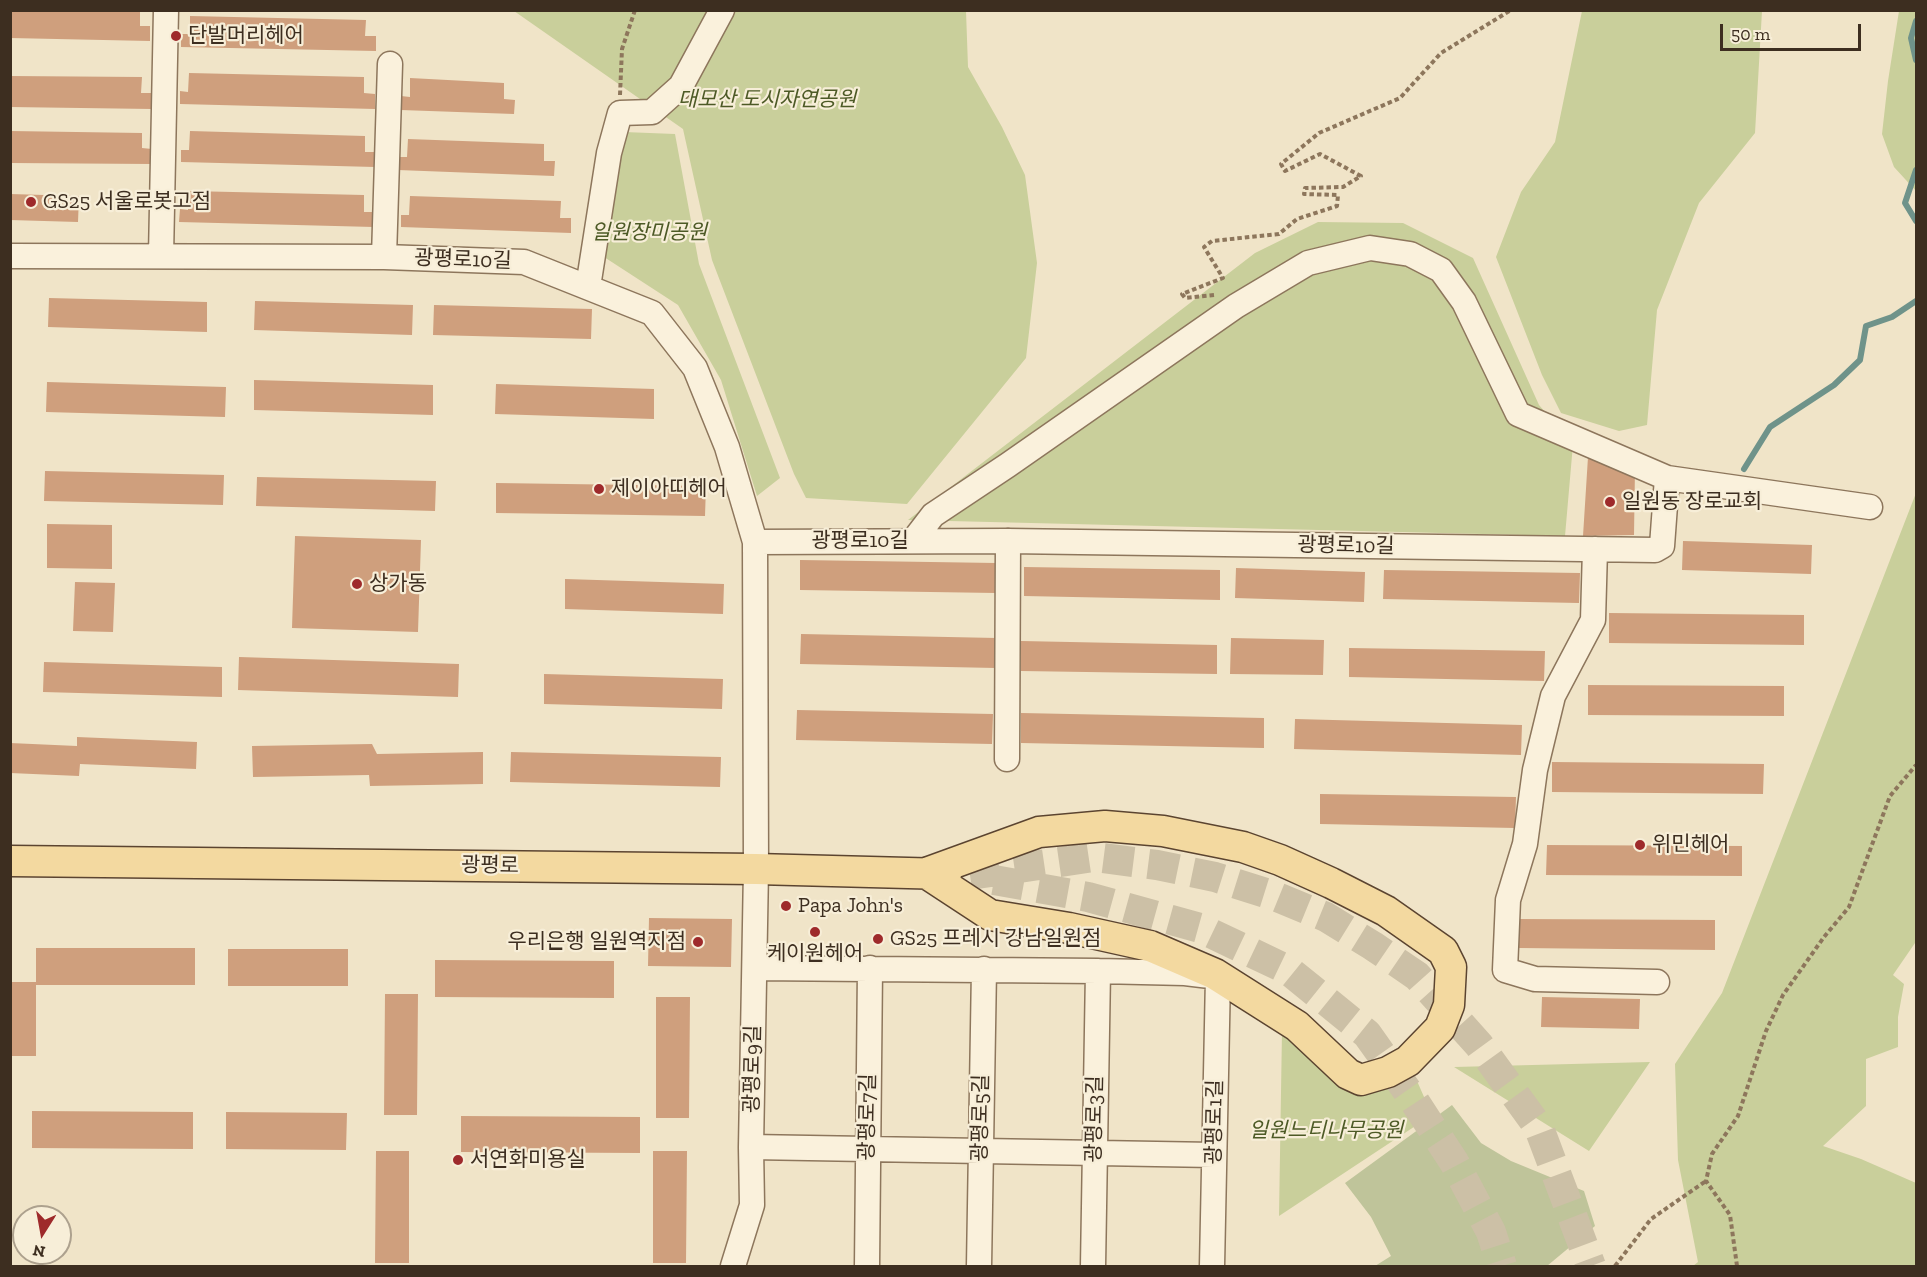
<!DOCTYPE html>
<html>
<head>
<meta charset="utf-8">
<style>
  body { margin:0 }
  #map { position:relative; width:1927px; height:1277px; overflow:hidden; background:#f0e4c8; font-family:"Zilla Slab",serif }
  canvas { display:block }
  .frame { position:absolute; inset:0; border:12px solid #3d2e20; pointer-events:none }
  .north { position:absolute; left:12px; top:1205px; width:60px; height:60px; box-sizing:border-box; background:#f7eed8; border:2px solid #ada18e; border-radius:50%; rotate:191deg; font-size:16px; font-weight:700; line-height:24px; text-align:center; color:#3d2e20 }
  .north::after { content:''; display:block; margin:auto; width:21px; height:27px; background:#9e2a2b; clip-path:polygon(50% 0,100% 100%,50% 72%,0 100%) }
  .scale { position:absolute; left:1720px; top:24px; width:141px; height:27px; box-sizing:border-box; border:3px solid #3d2e20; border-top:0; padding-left:8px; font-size:18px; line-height:21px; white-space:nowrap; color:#3d2e20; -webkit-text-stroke:4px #f7eed8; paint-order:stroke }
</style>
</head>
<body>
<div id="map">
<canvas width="1927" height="1277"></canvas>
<div class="frame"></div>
<div class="north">N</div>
<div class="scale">50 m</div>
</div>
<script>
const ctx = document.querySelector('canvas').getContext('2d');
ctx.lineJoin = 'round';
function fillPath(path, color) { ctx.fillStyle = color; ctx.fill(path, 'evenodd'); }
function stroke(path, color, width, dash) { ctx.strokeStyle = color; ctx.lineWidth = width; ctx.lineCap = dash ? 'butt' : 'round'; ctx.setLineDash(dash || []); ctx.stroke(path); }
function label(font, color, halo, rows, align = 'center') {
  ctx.font = font + ' "Zilla Slab","Noto Sans KR",serif'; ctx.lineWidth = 4.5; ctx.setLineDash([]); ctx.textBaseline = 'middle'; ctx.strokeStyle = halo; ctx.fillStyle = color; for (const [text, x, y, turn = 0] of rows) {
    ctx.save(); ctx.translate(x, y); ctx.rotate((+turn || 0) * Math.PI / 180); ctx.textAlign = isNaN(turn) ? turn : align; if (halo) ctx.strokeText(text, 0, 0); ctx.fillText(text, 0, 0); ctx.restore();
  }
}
fillPath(new Path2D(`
  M 514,11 L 966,11 L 968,67 L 1002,127 L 1025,175 L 1037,263 L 1026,358 L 907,504 L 806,498 L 794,474 L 712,260 L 683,129 Z
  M 1582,11 L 1762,11 L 1755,133 L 1699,203 L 1657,310 L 1647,425 L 1619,431 L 1561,413 L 1542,375 L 1496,257 L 1521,192 L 1555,142 Z
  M 1899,11 L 1916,11 L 1916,191 L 1894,167 L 1882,134 L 1888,81 Z
  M 624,132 L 675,134 L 699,264 L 780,478 L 757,496 L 721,380 L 678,305 L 601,255 Z
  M 1318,222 L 1403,223 L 1473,258 L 1539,405 L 1573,444 L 1565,536 L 908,520 L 1255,253 Z
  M 1916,493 L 1916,935 L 1915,943 L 1893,975 L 1904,984 L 1898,1017 L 1898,1047 L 1866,1059 L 1866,1106 L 1823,1146 L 1861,1159 L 1916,1183 L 1916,1266 L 1693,1266 L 1698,1262 L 1678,1160 L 1675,1064 L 1722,993 Z
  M 1282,1031 L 1346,1090 L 1417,1081 L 1432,1115 L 1279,1216 Z
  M 1650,1062 L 1589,1151 L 1454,1067 Z`), '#c9cf9b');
fillPath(new Path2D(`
  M 1452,1105 L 1481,1143 L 1511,1161 L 1584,1191 L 1595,1226 L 1547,1266 L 1375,1266 L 1391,1256 L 1371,1217 L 1345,1183 Z`), '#bfc49a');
stroke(new Path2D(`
  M 1916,21 L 1911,38 L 1916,60
  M 1916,170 L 1905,203 L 1916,221
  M 1744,469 L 1770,427 L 1834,385 L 1860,360 L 1866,326 L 1892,317 L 1916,301`), '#6f938a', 6);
fillPath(new Path2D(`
  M 10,10 L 140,10 L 140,26 L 150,26 L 150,41 L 10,38 Z
  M 190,16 L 366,20 L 365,36 L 376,36 L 376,51 L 181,47 L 181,34 L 190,34 Z
  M 189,73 L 364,77 L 364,93 L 375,94 L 375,109 L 180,104 L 180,91 L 188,92 Z
  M 10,76 L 142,77 L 141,93 L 152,93 L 152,109 L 10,107 Z
  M 410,78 L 504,83 L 504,99 L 515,100 L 514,114 L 401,110 L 401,96 L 410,97 Z
  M 10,131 L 142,133 L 142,148 L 152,149 L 152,164 L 10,163 Z
  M 190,131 L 365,136 L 365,152 L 376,152 L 375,167 L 181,162 L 181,150 L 189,150 Z
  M 408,139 L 544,144 L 544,161 L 555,161 L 554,176 L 398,170 L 399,157 L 407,157 Z
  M 189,191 L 364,195 L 364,212 L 374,212 L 374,227 L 179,222 L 180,209 L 188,210 Z
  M 10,194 L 79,196 L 78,222 L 10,220 Z
  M 410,196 L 561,201 L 560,218 L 571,218 L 571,233 L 401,227 L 401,215 L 409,215 Z
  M 49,298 L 207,302 L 207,332 L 48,327 Z
  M 255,301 L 413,305 L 412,335 L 254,330 Z
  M 434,305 L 592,309 L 591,339 L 433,335 Z
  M 254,380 L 433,385 L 433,415 L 254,410 Z
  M 47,382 L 226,387 L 225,417 L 46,412 Z
  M 496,384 L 654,389 L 654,419 L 495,414 Z
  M 1588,457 L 1635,468 L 1634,535 L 1583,536 Z
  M 45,471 L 224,475 L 223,505 L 44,501 Z
  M 257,477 L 436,481 L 435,511 L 256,506 Z
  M 496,483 L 706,486 L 705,516 L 496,513 Z
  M 47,524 L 112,525 L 112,569 L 47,568 Z
  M 295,536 L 421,540 L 418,632 L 292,628 Z
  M 1683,541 L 1812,545 L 1811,574 L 1682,570 Z
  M 800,560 L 996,563 L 996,593 L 800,590 Z
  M 1024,567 L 1220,570 L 1220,600 L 1024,596 Z
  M 1236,568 L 1365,572 L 1364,602 L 1235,598 Z
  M 1384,570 L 1580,573 L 1579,603 L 1383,599 Z
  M 565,579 L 724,584 L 723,614 L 565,609 Z
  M 75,582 L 115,583 L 113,632 L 73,631 Z
  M 1609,613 L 1804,615 L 1804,645 L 1609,643 Z
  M 801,634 L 997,638 L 996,668 L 800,664 Z
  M 1231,638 L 1324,640 L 1323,675 L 1230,674 Z
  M 1021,641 L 1217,645 L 1217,674 L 1021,671 Z
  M 1349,648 L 1545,651 L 1544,681 L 1349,677 Z
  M 239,657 L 459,664 L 458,697 L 238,690 Z
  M 44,662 L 222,667 L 222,697 L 43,692 Z
  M 544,674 L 723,679 L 722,709 L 544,704 Z
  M 1588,685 L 1784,686 L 1784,716 L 1588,715 Z
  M 797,710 L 993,714 L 992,744 L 796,740 Z
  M 1021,713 L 1264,718 L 1264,748 L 1021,743 Z
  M 1295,719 L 1522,725 L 1521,755 L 1294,749 Z
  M 77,737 L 197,742 L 196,769 L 80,764 L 79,776 L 10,773 L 10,743 L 77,746 Z
  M 372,744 L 377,754 L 483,752 L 483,784 L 370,786 L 369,775 L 253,777 L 252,746 Z
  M 511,752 L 721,757 L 720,787 L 510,782 Z
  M 1552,762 L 1764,764 L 1763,794 L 1552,792 Z
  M 1320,794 L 1516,797 L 1515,828 L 1320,824 Z
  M 1547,845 L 1742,846 L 1742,876 L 1546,875 Z
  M 649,918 L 732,919 L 731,967 L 648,966 Z
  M 1519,919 L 1715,920 L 1715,950 L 1519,948 Z
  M 36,948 L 195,948 L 195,985 L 36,985 L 36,1056 L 10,1056 L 10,982 L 36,982 Z
  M 228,949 L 348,949 L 348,986 L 228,986 Z
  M 435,960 L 614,961 L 614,998 L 435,997 Z
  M 385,994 L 418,994 L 417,1115 L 384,1115 Z
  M 656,997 L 690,997 L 689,1118 L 656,1118 Z
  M 1542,997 L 1640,999 L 1639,1029 L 1541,1027 Z
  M 32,1111 L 193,1112 L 193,1149 L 32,1148 Z
  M 226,1112 L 347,1113 L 346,1150 L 226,1149 Z
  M 461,1116 L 640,1117 L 640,1153 L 461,1152 Z
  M 376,1151 L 409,1151 L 409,1263 L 375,1263 Z
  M 653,1151 L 687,1151 L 686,1263 L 653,1263 Z`), '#cf9f7d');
stroke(new Path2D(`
  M 970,875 L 1094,857 L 1157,865 L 1215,877 L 1272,895 L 1326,917 L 1373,946 L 1417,976 L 1479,1045 L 1539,1128 L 1591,1266
  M 994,880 L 1088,897 L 1200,928 L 1288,970 L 1367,1034 L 1411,1096 L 1454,1162 L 1491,1232 L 1502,1266`), '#ccc0a6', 30, [30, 15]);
const minor = new Path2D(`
  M 10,256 L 384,257 L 524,262 L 652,313 L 695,368 L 727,447 L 755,542 L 756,869 L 751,1147 L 752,1205 L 733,1266
  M 161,256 L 166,10
  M 384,257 L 390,64
  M 588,287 L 609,153 L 620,113 L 652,112 L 681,86 L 722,10
  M 913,541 L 933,515 L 1008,465 L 1236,306 L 1308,263 L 1370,248 L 1410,254 L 1441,270 L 1464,302 L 1518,414 L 1667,478
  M 755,542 L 1008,541 L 1655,550 L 1662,546 L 1667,478 L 1870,507
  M 1595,549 L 1593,620 L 1553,696 L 1535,770 L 1525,844 L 1508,900 L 1505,970 L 1535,979 L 1657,982
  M 1007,759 L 1008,541
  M 755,968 L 1098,971 L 1185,973 L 1218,977 L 1212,1266
  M 751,1147 L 1214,1155
  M 867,1266 L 870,968
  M 979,1266 L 984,969
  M 1093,1266 L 1098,971`);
const major = new Path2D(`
  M 1105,826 L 1163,831 L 1243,847 L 1280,860 L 1331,883 L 1386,911 L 1443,951 L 1451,967 L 1449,1005 L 1440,1028 L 1408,1061 L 1388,1072 L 1361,1080 L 1348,1074 L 1297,1026 L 1215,974 L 1150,946 L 1069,928 L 990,915 L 926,873 L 1039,832 Z
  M 10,861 L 756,869 L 946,874`);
stroke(minor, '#8d765c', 27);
stroke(major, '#5b4430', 33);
stroke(new Path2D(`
  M 620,95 L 622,49 L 635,10
  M 1214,295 L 1185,298 L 1182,294 L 1223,278 L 1204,247 L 1212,241 L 1279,234 L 1297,219 L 1337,206 L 1338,195 L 1304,194 L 1305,188 L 1343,187 L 1361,176 L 1320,154 L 1285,171 L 1281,164 L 1319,133 L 1400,98 L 1441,53 L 1511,10
  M 1615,1266 L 1651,1219 L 1706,1181
  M 1737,1266 L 1730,1215 L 1706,1181 L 1712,1154 L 1738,1116 L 1766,1031 L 1783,995 L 1824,937 L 1849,907 L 1890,796 L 1916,765`), '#8d765c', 4, [4.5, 3]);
stroke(minor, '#faf1dc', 24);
stroke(major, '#f3d9a0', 30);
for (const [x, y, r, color] of [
  [176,36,6,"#9e2a2b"],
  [31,202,6,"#9e2a2b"],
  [599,489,6,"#9e2a2b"],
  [1610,502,6,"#9e2a2b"],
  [357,584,6,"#9e2a2b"],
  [1640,845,6,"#9e2a2b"],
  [786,906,6,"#9e2a2b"],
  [815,932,6,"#9e2a2b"],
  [878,939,6,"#9e2a2b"],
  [698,942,6,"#9e2a2b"],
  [458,1160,6,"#9e2a2b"]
]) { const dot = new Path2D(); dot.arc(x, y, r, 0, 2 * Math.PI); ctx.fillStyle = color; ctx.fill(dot); stroke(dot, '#f7eed8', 2); }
label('21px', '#3d2e20', '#f7eed8', [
  ["단발머리헤어",188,36],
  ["GS25 서울로봇고점",43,202],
  ["제이아띠헤어",611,489],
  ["일원동 장로교회",1622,502],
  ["상가동",369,584],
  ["위민헤어",1652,845],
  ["Papa John's",798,906],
  ["GS25 프레시 강남일원점",890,939],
  ["우리은행 일원역지점",686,942,"right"],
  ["케이원헤어",815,954,"center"],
  ["서연화미용실",470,1160]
], 'left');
label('italic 21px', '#4d5a26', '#f7eed8', [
  ["대모산 도시자연공원",767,100],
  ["일원장미공원",649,233],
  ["일원느티나무공원",1326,1131]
]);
label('21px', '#3d2e20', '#f7eed8', [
  ["광평로10길",463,260,2],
  ["광평로10길",860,541],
  ["광평로10길",1346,546,1],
  ["광평로",490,866,1],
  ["광평로9길",753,1069,-89],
  ["광평로7길",868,1117,-89],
  ["광평로5길",981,1118,-89],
  ["광평로3길",1095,1119,-89],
  ["광평로1길",1215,1122,-89]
]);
</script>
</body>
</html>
